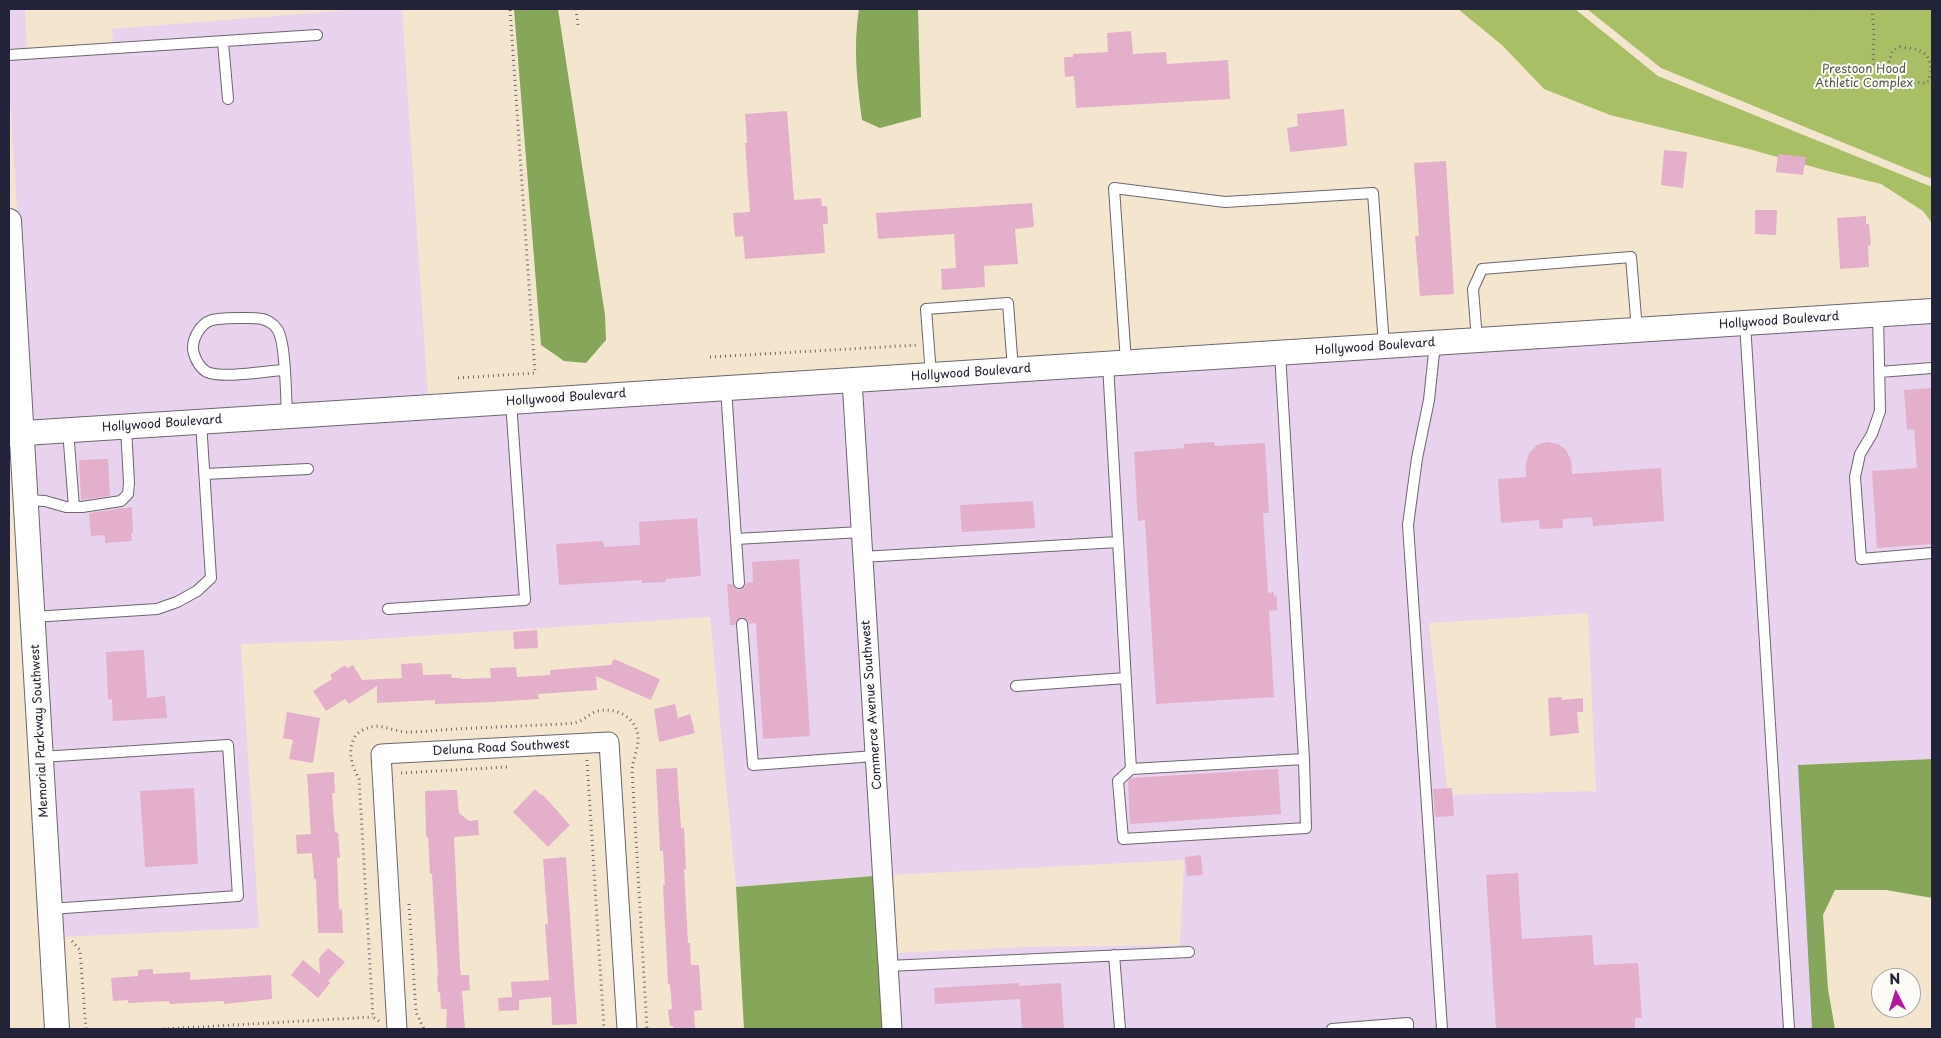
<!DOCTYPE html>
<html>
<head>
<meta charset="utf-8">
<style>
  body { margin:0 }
  #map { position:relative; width:1941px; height:1038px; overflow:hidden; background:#f4e6ce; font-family:"Playpen Sans",sans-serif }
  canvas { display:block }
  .frame { position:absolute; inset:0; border:10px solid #22223b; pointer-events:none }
  .north { position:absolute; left:1871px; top:968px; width:50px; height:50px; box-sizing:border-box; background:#fdfcf7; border:1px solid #a5a5ac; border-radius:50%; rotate:355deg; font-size:14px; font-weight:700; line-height:20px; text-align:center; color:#22223b }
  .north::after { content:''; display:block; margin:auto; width:18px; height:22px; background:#b5179e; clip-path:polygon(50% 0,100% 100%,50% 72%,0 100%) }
</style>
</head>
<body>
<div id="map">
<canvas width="1941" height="1038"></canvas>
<div class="frame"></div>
<div class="north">N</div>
</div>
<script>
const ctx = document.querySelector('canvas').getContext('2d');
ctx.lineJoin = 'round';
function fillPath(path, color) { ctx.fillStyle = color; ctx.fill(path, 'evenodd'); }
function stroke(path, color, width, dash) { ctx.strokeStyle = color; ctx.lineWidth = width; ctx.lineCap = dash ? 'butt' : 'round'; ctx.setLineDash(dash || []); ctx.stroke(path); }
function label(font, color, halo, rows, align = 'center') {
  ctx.font = font + ' "Playpen Sans",sans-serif'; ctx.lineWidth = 4; ctx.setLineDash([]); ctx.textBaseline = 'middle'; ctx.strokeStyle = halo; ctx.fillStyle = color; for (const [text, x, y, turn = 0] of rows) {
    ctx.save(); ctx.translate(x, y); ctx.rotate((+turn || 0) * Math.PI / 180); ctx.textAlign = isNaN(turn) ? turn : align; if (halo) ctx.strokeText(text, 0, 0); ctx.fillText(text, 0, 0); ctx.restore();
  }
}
fillPath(new Path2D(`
  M 9,9 L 25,9 L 27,50 L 113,43 L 112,29 L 363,9 L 402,9 L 428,397 L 30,423 L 9,80 Z
  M 1932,321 L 1932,759 L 1798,765 L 1812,1029 L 900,1029 L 896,953 L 1026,947 L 1180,945 L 1184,860 L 891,875 L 861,389 ZM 1588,613 L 1596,791 L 1448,795 L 1429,623 Z
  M 844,390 L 874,876 L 736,887 L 710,617 L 359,640 L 241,644 L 259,928 L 60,937 L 31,443 Z`), '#e8d2ee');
fillPath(new Path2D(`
  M 1458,9 L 1575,9 L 1658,76 L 1932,187 L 1932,223 L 1923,211 L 1881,184 L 1824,170 L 1749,149 L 1610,115 L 1544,89 L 1503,46 Z
  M 1587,9 L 1932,9 L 1932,179 L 1661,68 Z`), '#a8bf65');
fillPath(new Path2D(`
  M 514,9 L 558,9 L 605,315 L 606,340 L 586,363 L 564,361 L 541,345 Z
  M 859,9 L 918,9 L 921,117 L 880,128 L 862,120 C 857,83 853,46 859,9 Z
  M 1932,759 L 1932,898 L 1886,890 L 1835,890 L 1823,915 L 1828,989 L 1835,1029 L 1812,1029 L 1798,765 Z
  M 874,876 L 883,1029 L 744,1029 L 736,887 Z`), '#86a65a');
fillPath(new Path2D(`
  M 1131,31 L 1133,54 L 1166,52 L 1167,64 L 1228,60 L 1230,99 L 1076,108 L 1074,76 L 1065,77 L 1064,57 L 1073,57 L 1073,54 L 1108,52 L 1107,33 Z
  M 1344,109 L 1347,146 L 1290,152 L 1287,128 L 1298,126 L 1297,114 Z
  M 787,111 L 794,200 L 821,198 L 822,206 L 827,206 L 828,224 L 823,224 L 825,253 L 745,259 L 743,236 L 735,237 L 733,213 L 750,212 L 745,143 L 747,143 L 745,114 Z
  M 1664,150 L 1687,152 L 1683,188 L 1661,185 Z
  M 1778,154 L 1806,157 L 1803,175 L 1776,172 Z
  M 1446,161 L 1454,294 L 1420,296 L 1415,236 L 1419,236 L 1414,163 Z
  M 1032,203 L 1034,227 L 1015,229 L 1018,264 L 984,266 L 985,287 L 942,290 L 941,269 L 956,268 L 954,234 L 878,239 L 876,213 Z
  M 1755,210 L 1777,210 L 1776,235 L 1755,234 Z
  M 1866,216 L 1866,224 L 1869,224 L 1871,245 L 1868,246 L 1869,267 L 1840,269 L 1837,218 Z
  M 1932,388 L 1932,544 L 1877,548 L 1872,471 L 1917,468 L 1914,429 L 1907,430 L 1904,390 Z
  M 1214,442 L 1215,446 L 1265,443 L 1269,513 L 1263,513 L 1268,593 L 1274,592 L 1274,597 L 1277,596 L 1277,610 L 1269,611 L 1274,697 L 1156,704 L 1145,520 L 1138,521 L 1134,452 L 1184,448 L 1184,444 Z
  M 1547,442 L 1558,444 L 1566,450 L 1571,460 L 1572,474 L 1661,468 L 1664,521 L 1593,526 L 1592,517 L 1562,519 L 1563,528 L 1540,529 L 1539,520 L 1501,523 L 1498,479 L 1526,477 L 1526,463 L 1529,453 L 1537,445 Z
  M 108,459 L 110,496 L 81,500 L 79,460 Z
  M 1033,501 L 1035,528 L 962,532 L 960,505 Z
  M 132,507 L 133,533 L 131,533 L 132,541 L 105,543 L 105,535 L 91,536 L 89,513 Z
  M 697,518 L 701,576 L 666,579 L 666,582 L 642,583 L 642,580 L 559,585 L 556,544 L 603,541 L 604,547 L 640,545 L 639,522 Z
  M 799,559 L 810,736 L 763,739 L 756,623 L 749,624 L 747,620 L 742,617 L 738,619 L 735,625 L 730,625 L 727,584 L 732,584 L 736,589 L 740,590 L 745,586 L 746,583 L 753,582 L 752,562 Z
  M 537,630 L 538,648 L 514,649 L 513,632 Z
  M 144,650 L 147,698 L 165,696 L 167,718 L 113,721 L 112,699 L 108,700 L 106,652 Z
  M 614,659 L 660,679 L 651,700 L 596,676 L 597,690 L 538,694 L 539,699 L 492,702 L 435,704 L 435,700 L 377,703 L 377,686 L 349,704 L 345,699 L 326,711 L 313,691 L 332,679 L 330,675 L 345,665 L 347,668 L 353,665 L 362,680 L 402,678 L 401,664 L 422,663 L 423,675 L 451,674 L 452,678 L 461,678 L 461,679 L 491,678 L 490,668 L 516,667 L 517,677 L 550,675 L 550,670 L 611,665 Z
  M 1562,697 L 1562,700 L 1583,698 L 1583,712 L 1577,712 L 1579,733 L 1550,736 L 1548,698 Z
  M 675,704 L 678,718 L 690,714 L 695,733 L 659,742 L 654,709 Z
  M 287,712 L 320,718 L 313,763 L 289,759 L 293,740 L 283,738 Z
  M 677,768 L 681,828 L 684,828 L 686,869 L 684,869 L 688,943 L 690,943 L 691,965 L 699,965 L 702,1010 L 694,1011 L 695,1029 L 673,1029 L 673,1026 L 670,1026 L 668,1010 L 672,1009 L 670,984 L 668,984 L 663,885 L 665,885 L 663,851 L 660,851 L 656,769 Z
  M 1278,769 L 1281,814 L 1130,824 L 1128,782 L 1131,778 Z
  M 334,772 L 335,793 L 332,793 L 335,832 L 338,833 L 340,858 L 337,858 L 339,910 L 342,909 L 343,933 L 318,933 L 316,879 L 314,879 L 312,853 L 297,854 L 296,835 L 311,834 L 307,774 Z
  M 194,788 L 198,864 L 145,867 L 140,791 Z
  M 1452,788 L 1454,816 L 1435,817 L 1433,789 Z
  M 535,789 L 542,796 L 543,795 L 570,825 L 548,847 L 513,812 Z
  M 450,790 L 457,790 L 459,813 L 469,821 L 478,820 L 479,835 L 454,837 L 460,967 L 461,975 L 469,975 L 470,990 L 462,991 L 465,1029 L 446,1029 L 447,1009 L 441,1009 L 440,992 L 438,992 L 437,976 L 438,976 L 432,874 L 430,874 L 428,837 L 426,837 L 425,791 Z
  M 1201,855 L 1203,875 L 1187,876 L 1185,857 Z
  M 566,857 L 577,1024 L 552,1025 L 551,997 L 519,1000 L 519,1010 L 499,1011 L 498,998 L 512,997 L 511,982 L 549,980 L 545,924 L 548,924 L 543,859 Z
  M 1518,873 L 1522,939 L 1592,935 L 1594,965 L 1638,963 L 1642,1018 L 1635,1018 L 1635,1029 L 1496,1029 L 1486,875 Z
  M 328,948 L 345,962 L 328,981 L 330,983 L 318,998 L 291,975 L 303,960 L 320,974 L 319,958 Z
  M 153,969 L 153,974 L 190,972 L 190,980 L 271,975 L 272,999 L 224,1004 L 224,1001 L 170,1004 L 169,1001 L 128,1003 L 128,1000 L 113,1001 L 111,978 L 138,976 L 138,970 Z
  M 1019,983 L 1019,986 L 1061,983 L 1064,1029 L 1022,1029 L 1020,999 L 935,1004 L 934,988 Z`), '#e3afcb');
const service = new Path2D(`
  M 223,42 L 228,99
  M 9,55 L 317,35
  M 1878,314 L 1880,411 L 1872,434 L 1860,454 L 1855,477 L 1861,559 L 1932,553
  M 1745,323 L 1789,1029
  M 1477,340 L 1473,289 L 1482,269 L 1631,257 L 1637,330
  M 1435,343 L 1429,400 L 1417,458 L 1408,525 L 1442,1029
  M 1126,362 L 1114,188 L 1225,202 L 1373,193 L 1384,346
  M 1108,364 L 1131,769 L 1304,759 L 1280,353
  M 284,370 C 266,371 223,379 207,372 C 201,369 196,361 194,354 C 190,342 199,324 212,320 C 219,318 254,317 262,319 C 267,320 274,324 277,329 C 286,340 286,399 287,416
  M 1879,372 L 1932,368
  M 931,375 L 926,309 L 1008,303 L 1013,370
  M 726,388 L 736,539 L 861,532
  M 68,430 L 74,507
  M 205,474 L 308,469
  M 26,500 L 45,501 L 66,507 L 82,507 L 121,501 L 128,494 L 129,483 L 126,427
  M 736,539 L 739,583
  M 862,557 L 1118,542
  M 388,609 L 525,600 L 511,402
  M 33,617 L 157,609 L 177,602 L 197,591 L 211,578 L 201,422
  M 742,624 L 753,765 L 875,756
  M 1016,686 L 1126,678
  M 41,757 L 228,745 L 238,896 L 50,909
  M 1131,769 L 1118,781 L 1123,839 L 1306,828 L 1304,759
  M 1114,955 L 1120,1029
  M 888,966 L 1189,952
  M 1332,1029 L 1408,1023 L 1408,1029`);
const minor = new Path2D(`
  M 852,380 L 892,1029
  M 397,1029 L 381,754 L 609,742 L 627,1029`);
const tertiary = new Path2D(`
  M 9,221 L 57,1029
  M 9,434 L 1932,311`);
stroke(service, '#6c676e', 12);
stroke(minor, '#6c676e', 21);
stroke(tertiary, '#6c676e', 26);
stroke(new Path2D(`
  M 576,9 L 578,25
  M 1814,9 L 1816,10
  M 1872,9 L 1874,33 L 1873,62 L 1877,68 L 1890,70
  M 1900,47 C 1906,48 1914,48 1920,51 C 1933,56 1932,73 1927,83 C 1914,83 1900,79 1890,70 L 1889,61 L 1893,50 Z
  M 710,357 L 918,345
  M 458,378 L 535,373 L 510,9
  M 587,760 L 604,1029
  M 401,773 L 507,767
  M 409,904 L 416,1012 L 424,1029
  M 72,941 L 80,950 L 86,1029
  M 379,1021 L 373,1017 L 359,778 C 349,764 345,737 365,729 C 380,722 391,731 406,732 C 422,732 439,730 455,729 C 491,727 526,726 562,724 C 567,723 573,724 577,722 C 585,720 590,713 598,711 C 616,707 636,717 638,736 C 639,747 633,759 632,770 L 647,1029
  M 163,1029 L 373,1017`), '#6c676e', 3, [1, 4]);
stroke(service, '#fff', 10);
stroke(minor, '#fff', 19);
stroke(tertiary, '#fff', 24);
label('12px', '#51594a', '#fdfcf7', [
  ["Prestoon Hood",1864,70],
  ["Athletic Complex",1864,84]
]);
label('12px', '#22223b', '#fdfcf7', [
  ["Hollywood Boulevard",1779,321,-4],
  ["Hollywood Boulevard",1375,347,-4],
  ["Hollywood Boulevard",971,373,-4],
  ["Hollywood Boulevard",566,398,-4],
  ["Hollywood Boulevard",162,424,-4],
  ["Commerce Avenue Southwest",872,705,-94],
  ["Memorial Parkway Southwest",40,731,-93],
  ["Deluna Road Southwest",501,748,-3]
]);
</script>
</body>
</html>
